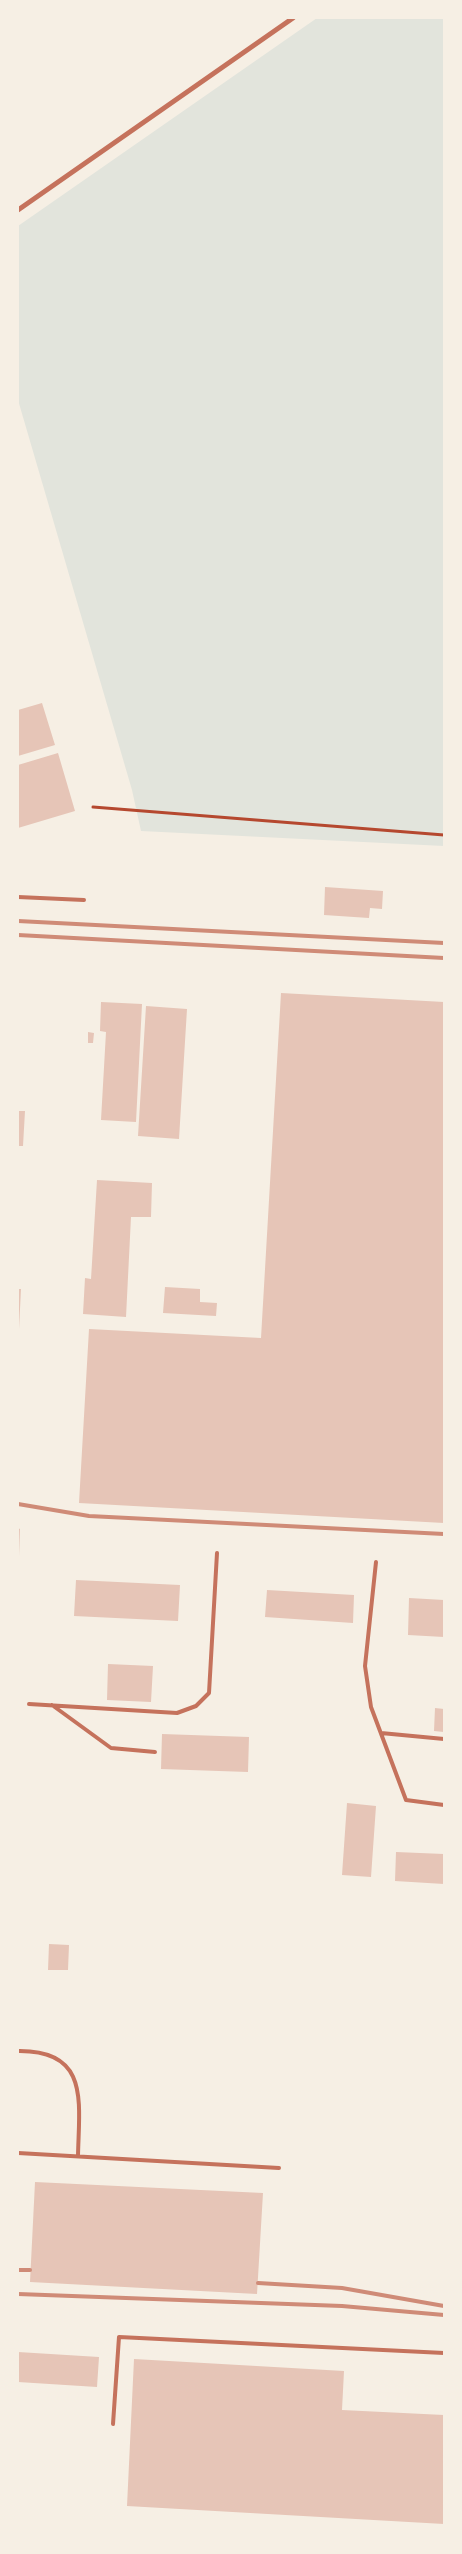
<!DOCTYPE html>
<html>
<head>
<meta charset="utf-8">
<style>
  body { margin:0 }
  #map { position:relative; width:462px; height:2554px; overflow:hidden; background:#f6efe4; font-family:Arial,sans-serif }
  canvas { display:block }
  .frame { position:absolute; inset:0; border:19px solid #f6efe4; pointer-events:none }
</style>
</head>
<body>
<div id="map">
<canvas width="462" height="2554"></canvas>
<div class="frame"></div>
</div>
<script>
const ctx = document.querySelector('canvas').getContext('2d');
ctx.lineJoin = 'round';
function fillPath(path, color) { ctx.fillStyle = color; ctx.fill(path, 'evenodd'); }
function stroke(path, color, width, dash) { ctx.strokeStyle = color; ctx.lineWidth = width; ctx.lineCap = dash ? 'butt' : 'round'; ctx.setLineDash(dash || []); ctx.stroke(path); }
fillPath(new Path2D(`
  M 317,18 L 444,18 L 444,846 L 141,831 L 132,790 L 18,400 L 18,226 Z`), '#e2e4dc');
fillPath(new Path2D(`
  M 42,703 L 55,745 L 18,756 L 18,710 Z
  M 58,753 L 75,811 L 18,828 L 18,765 Z
  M 325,887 L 383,891 L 382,909 L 370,908 L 369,918 L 324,915 Z
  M 281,993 L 444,1002 L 444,1523 L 79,1503 L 89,1329 L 261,1338 Z
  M 101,1002 L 142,1004 L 136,1122 L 101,1120 L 106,1032 L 100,1031 Z
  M 146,1006 L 187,1009 L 179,1139 L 138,1136 Z
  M 88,1032 L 94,1033 L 93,1043 L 88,1043 Z
  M 18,1111 L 25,1111 L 23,1146 L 18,1146 Z
  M 97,1180 L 152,1183 L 151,1217 L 131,1217 L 126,1317 L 83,1314 L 85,1278 L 91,1279 Z
  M 165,1287 L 200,1289 L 200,1302 L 217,1303 L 216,1316 L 163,1313 Z
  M 18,1289 L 21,1289 L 19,1329 L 18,1328 Z
  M 18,1528 L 20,1529 L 19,1556 L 18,1556 Z
  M 76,1580 L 180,1585 L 178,1621 L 74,1616 Z
  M 267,1590 L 354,1595 L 353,1623 L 265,1617 Z
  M 409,1598 L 444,1600 L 444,1637 L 408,1635 Z
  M 108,1664 L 153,1666 L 151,1702 L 107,1700 Z
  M 435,1708 L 444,1709 L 444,1732 L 434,1731 Z
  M 162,1734 L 249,1737 L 248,1772 L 161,1769 Z
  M 347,1803 L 376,1806 L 371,1877 L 342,1875 Z
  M 396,1852 L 444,1854 L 444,1884 L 395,1881 Z
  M 49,1944 L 69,1945 L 68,1970 L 48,1970 Z
  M 35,2182 L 263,2193 L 257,2294 L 30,2282 Z
  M 18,2352 L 99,2357 L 97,2387 L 18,2382 Z
  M 134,2359 L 344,2371 L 342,2410 L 444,2415 L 444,2524 L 127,2506 Z`), '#e6c5b7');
stroke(new Path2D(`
  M 93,807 L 444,835`), '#b5482f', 3);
stroke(new Path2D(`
  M 18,897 L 84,900
  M 376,1562 L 365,1666 L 371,1707 L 406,1800 L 444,1805
  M 29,1704 L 177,1713 L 196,1706 L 209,1693 L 217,1553
  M 52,1705 L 111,1748 L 155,1752
  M 381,1733 L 444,1739
  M 18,2051 C 90,2050 79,2102 78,2156
  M 18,2153 L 279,2168
  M 113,2424 L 119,2337 L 444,2353`), '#c5725c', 4);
stroke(new Path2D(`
  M 18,210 L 293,18`), '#c5725c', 5);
stroke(new Path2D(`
  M 18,921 L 444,943
  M 18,935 L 444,958
  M 18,1504 L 89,1516 L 444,1534
  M 18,2270 L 30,2270
  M 258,2283 L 342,2288 L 444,2306
  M 18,2294 L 342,2306 L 444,2315`), '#cf8b77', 4);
</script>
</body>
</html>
